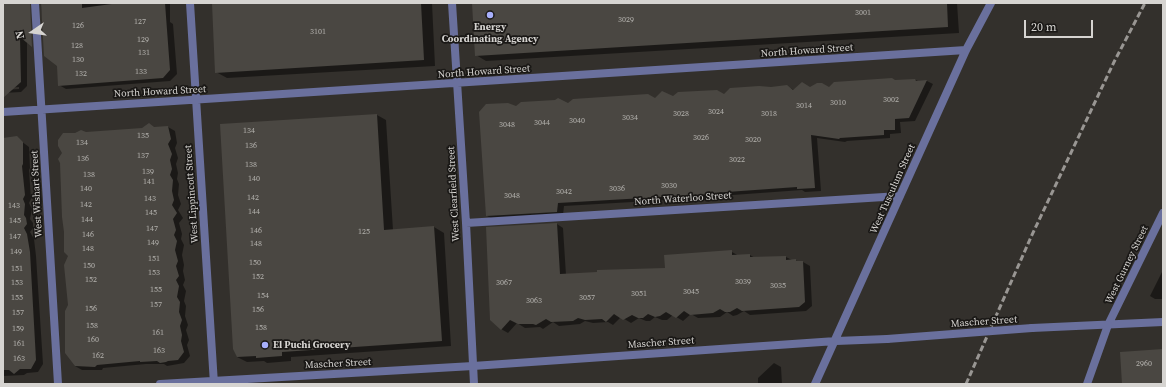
<!DOCTYPE html>
<html>
<head>
<meta charset="utf-8">
<style>
  body { margin:0 }
  #map { position:relative; width:1166px; height:387px; overflow:hidden; background:#33302c; font-family:"Source Serif 4",serif }
  canvas { display:block }
  .frame { position:absolute; inset:0; border:4px solid #d6d4d1; pointer-events:none }
  .north { position:absolute; left:12px; top:12px; width:40px; height:40px; -webkit-text-stroke:3px #1a1816; paint-order:stroke; rotate:257deg; font-size:11px; font-weight:700; line-height:16px; text-align:center; color:#d6d4d1 }
  .north::after { content:''; display:block; margin:auto; width:14px; height:18px; background:#d6d4d1; clip-path:polygon(50% 0,100% 100%,50% 72%,0 100%) }
  .scale { position:absolute; left:1024px; top:20px; width:69px; height:18px; box-sizing:border-box; border:2px solid #d6d4d1; border-top:0; padding-left:5px; font-size:12px; line-height:14px; white-space:nowrap; color:#d6d4d1; -webkit-text-stroke:3px #1a1816; paint-order:stroke }
</style>
</head>
<body>
<div id="map">
<canvas width="1166" height="387"></canvas>
<div class="frame"></div>
<div class="north">N</div>
<div class="scale">20 m</div>
</div>
<script>
const ctx = document.querySelector('canvas').getContext('2d');
ctx.lineJoin = 'round';
function fillPath(path, color) { ctx.fillStyle = color; ctx.fill(path, 'evenodd'); }
function stroke(path, color, width, dash) { ctx.strokeStyle = color; ctx.lineWidth = width; ctx.lineCap = dash ? 'butt' : 'round'; ctx.setLineDash(dash || []); ctx.stroke(path); }
function label(font, color, halo, rows, align = 'center') {
  ctx.font = font + ' "Source Serif 4",serif'; ctx.lineWidth = 3.5; ctx.setLineDash([]); ctx.textBaseline = 'middle'; ctx.strokeStyle = halo; ctx.fillStyle = color; for (const [text, x, y, turn = 0] of rows) {
    ctx.save(); ctx.translate(x, y); ctx.rotate((+turn || 0) * Math.PI / 180); ctx.textAlign = isNaN(turn) ? turn : align; if (halo) ctx.strokeText(text, 0, 0); ctx.fillText(text, 0, 0); ctx.restore();
  }
}
fillPath(new Path2D(`
  M 3,3 L 24,3 L 27,28 L 27,86 L 21,92 L 3,93 L 3,90 L 19,89 L 19,87 L 3,88 Z
  M 41,3 L 170,3 L 170,22 L 173,24 L 177,74 L 170,81 L 66,89 L 59,85 L 58,66 L 45,55 Z
  M 213,3 L 432,3 L 435,66 L 227,78 L 216,72 Z
  M 473,3 L 957,3 L 959,33 L 486,61 L 476,55 Z
  M 915,80 L 918,81 L 927,81 L 933,84 L 915,121 L 900,122 L 901,133 L 890,134 L 890,138 L 847,141 L 845,142 L 817,138 L 821,191 L 805,192 L 802,190 L 719,196 L 719,197 L 564,206 L 563,215 L 493,219 L 487,216 L 517,108 L 724,95 L 787,86 L 794,90 L 810,88 L 829,88 Z
  M 377,115 L 386,120 L 393,230 L 434,227 L 444,233 L 451,346 L 291,357 L 291,361 L 267,363 L 264,361 L 247,362 L 237,357 Z
  M 168,127 L 175,131 L 177,143 L 175,148 L 178,158 L 176,164 L 178,173 L 177,179 L 179,184 L 178,195 L 181,204 L 178,210 L 183,218 L 179,223 L 182,234 L 181,239 L 184,245 L 182,255 L 184,265 L 183,271 L 185,280 L 183,285 L 186,291 L 184,301 L 186,306 L 185,316 L 188,325 L 186,330 L 189,340 L 187,345 L 190,356 L 184,363 L 167,366 L 164,364 L 146,364 L 103,368 L 102,370 L 82,370 L 75,366 L 69,305 L 86,133 Z
  M 17,138 L 29,147 L 30,168 L 29,170 L 31,199 L 29,203 L 32,209 L 30,219 L 33,223 L 33,228 L 30,232 L 34,239 L 36,256 L 43,364 L 38,372 L 27,373 L 24,375 L 3,376 L 3,139 Z
  M 557,224 L 563,228 L 566,275 L 666,269 L 732,252 L 739,256 L 750,255 L 755,258 L 786,257 L 792,260 L 803,262 L 810,266 L 812,306 L 806,311 L 750,315 L 744,311 L 737,315 L 733,316 L 727,312 L 720,317 L 698,318 L 691,314 L 683,321 L 673,315 L 667,320 L 662,320 L 655,317 L 650,321 L 646,321 L 639,318 L 631,323 L 621,317 L 613,325 L 608,322 L 593,323 L 585,321 L 580,324 L 559,326 L 553,322 L 543,329 L 540,327 L 525,328 L 517,323 L 508,333 L 501,329 Z
  M 1163,270 L 1163,299 L 1155,299 L 1150,296 Z
  M 774,363 L 781,367 L 782,384 L 758,384 L 758,378 Z`), '#0007');
fillPath(new Path2D(`
  M 3,3 L 30,3 L 32,47 L 20,37 L 21,82 L 3,98 Z
  M 41,3 L 82,3 L 82,8 L 119,3 L 165,3 L 170,70 L 163,78 L 58,86 L 57,66 L 44,56 Z
  M 212,3 L 421,3 L 424,60 L 215,73 Z
  M 472,3 L 947,3 L 948,27 L 475,56 Z
  M 892,78 L 895,80 L 915,79 L 916,81 L 927,80 L 909,118 L 895,119 L 895,130 L 884,130 L 884,135 L 840,138 L 839,139 L 811,135 L 815,188 L 797,189 L 797,187 L 713,193 L 713,194 L 558,203 L 557,212 L 486,216 L 479,112 L 486,104 L 508,103 L 516,106 L 521,102 L 555,100 L 558,98 L 568,103 L 573,99 L 648,94 L 655,98 L 662,91 L 673,96 L 678,92 L 717,90 L 724,94 L 730,88 L 759,86 L 771,87 L 787,85 L 793,90 L 802,82 L 810,87 L 817,83 L 822,83 L 829,87 L 834,82 Z
  M 377,114 L 384,230 L 434,226 L 442,341 L 282,352 L 282,356 L 256,358 L 256,356 L 237,357 L 233,349 L 220,124 Z
  M 149,123 L 154,127 L 168,126 L 171,139 L 168,144 L 172,154 L 170,160 L 172,169 L 170,175 L 173,180 L 172,191 L 174,200 L 172,205 L 177,213 L 173,219 L 176,230 L 174,235 L 177,241 L 175,250 L 178,261 L 176,266 L 179,276 L 176,280 L 179,286 L 177,297 L 180,302 L 179,312 L 182,320 L 180,326 L 182,335 L 181,341 L 184,352 L 178,360 L 168,361 L 166,362 L 160,363 L 157,361 L 140,362 L 140,361 L 97,365 L 95,367 L 75,366 L 65,353 L 65,311 L 68,305 L 64,265 L 68,256 L 64,252 L 64,232 L 62,217 L 60,163 L 58,159 L 62,153 L 58,146 L 58,140 L 63,133 L 75,133 L 81,130 L 86,132 L 142,128 Z
  M 17,136 L 23,142 L 23,164 L 22,166 L 25,195 L 23,199 L 25,204 L 24,215 L 26,218 L 27,224 L 24,228 L 27,234 L 30,252 L 36,360 L 31,369 L 20,369 L 14,374 L 9,370 L 3,370 L 3,138 Z
  M 557,223 L 560,274 L 597,272 L 597,270 L 665,268 L 664,255 L 732,250 L 732,255 L 750,254 L 750,257 L 786,256 L 786,260 L 796,259 L 796,261 L 803,261 L 805,302 L 799,307 L 742,311 L 737,308 L 730,312 L 725,312 L 720,309 L 713,313 L 690,315 L 684,311 L 676,318 L 666,312 L 660,316 L 655,317 L 648,314 L 643,318 L 638,318 L 632,315 L 623,320 L 614,314 L 606,322 L 602,319 L 585,320 L 578,318 L 573,321 L 551,322 L 546,319 L 536,325 L 533,324 L 518,324 L 510,320 L 501,330 L 490,320 L 486,227 Z
  M 1163,349 L 1163,384 L 1122,384 L 1120,352 Z`), '#4a4742');
stroke(new Path2D(`
  M 35,3 L 58,384
  M 190,3 L 214,384
  M 452,3 L 466,223 L 474,384
  M 3,112 L 966,50
  M 466,223 L 900,196
  M 1108,325 L 1163,213
  M 1032,328 L 1163,322
  M 160,384 L 473,366 L 836,341 L 887,339
  M 815,384 L 966,50 L 991,3`), '#6a709d', 8);
stroke(new Path2D(`
  M 1087,384 L 1108,325`), '#6a709d', 8);
stroke(new Path2D(`
  M 966,384 L 1031,237 L 1114,62 L 1145,3`), '#999693', 3, [6, 3]);
stroke(new Path2D(`
  M 887,339 L 1032,328`), '#6a709d', 8);
for (const [x, y, r, color] of [
  [490,15,4,"#a8b0fc"],
  [265,345,4,"#a8b0fc"]
]) { const dot = new Path2D(); dot.arc(x, y, r, 0, 2 * Math.PI); ctx.fillStyle = color; ctx.fill(dot); stroke(dot, '#1a1816', 1.5); }
label('8px', '#b3b1ad', null, [
  ["3001",863,13],
  ["3029",626,20],
  ["127",140,22],
  ["126",78,26],
  ["3101",318,32],
  ["129",143,40],
  ["128",77,46],
  ["131",144,53],
  ["130",78,60],
  ["133",141,72],
  ["132",81,74],
  ["3002",891,100],
  ["3010",838,103],
  ["3014",804,106],
  ["3024",716,112],
  ["3028",681,114],
  ["3018",769,114],
  ["3034",630,118],
  ["3040",577,121],
  ["3044",542,123],
  ["3048",507,125],
  ["134",249,131],
  ["135",143,136],
  ["3026",701,138],
  ["3020",753,140],
  ["134",82,143],
  ["136",251,146],
  ["137",143,156],
  ["136",83,159],
  ["3022",737,160],
  ["138",251,165],
  ["139",148,172],
  ["138",89,175],
  ["140",254,179],
  ["141",149,182],
  ["3030",669,186],
  ["140",86,189],
  ["3036",617,189],
  ["3042",564,192],
  ["3048",512,196],
  ["142",253,198],
  ["143",150,199],
  ["142",86,205],
  ["143",14,206],
  ["144",254,212],
  ["145",151,213],
  ["144",87,220],
  ["145",15,221],
  ["147",152,229],
  ["146",256,231],
  ["125",364,232],
  ["146",88,235],
  ["147",15,237],
  ["149",153,243],
  ["148",256,244],
  ["148",88,249],
  ["149",16,252],
  ["151",154,259],
  ["150",255,263],
  ["150",89,266],
  ["151",17,269],
  ["153",154,273],
  ["152",258,277],
  ["152",91,280],
  ["3039",743,282],
  ["153",17,283],
  ["3067",504,283],
  ["3035",778,286],
  ["155",156,290],
  ["3045",691,292],
  ["3051",639,294],
  ["154",263,296],
  ["155",17,298],
  ["3057",587,298],
  ["3063",534,301],
  ["157",156,305],
  ["156",91,309],
  ["156",258,310],
  ["157",18,313],
  ["158",92,326],
  ["158",261,328],
  ["159",18,329],
  ["161",158,333],
  ["160",93,340],
  ["161",19,344],
  ["163",159,351],
  ["162",98,356],
  ["163",19,359],
  ["2960",1144,364]
]);
label('bold 10px', '#d6d4d1', '#1a1816', [
  ["Energy",490,27],
  ["Coordinating Agency",490,39],
  ["El Puchi Grocery",273,345,"left"]
]);
label('10px', '#d6d4d1', '#1a1816', [
  ["North Howard Street",807,51,-4],
  ["North Howard Street",484,72,-4],
  ["North Howard Street",160,92,-3],
  ["West Tusculum Street",893,189,-66],
  ["West Wishart Street",37,194,-93],
  ["West Lippincott Street",192,194,-94],
  ["West Clearfield Street",454,194,-93],
  ["North Waterloo Street",683,199,-4],
  ["West Gurney Street",1127,265,-64],
  ["Mascher Street",984,322,-4],
  ["Mascher Street",661,343,-4],
  ["Mascher Street",338,364,-3]
]);
</script>
</body>
</html>
